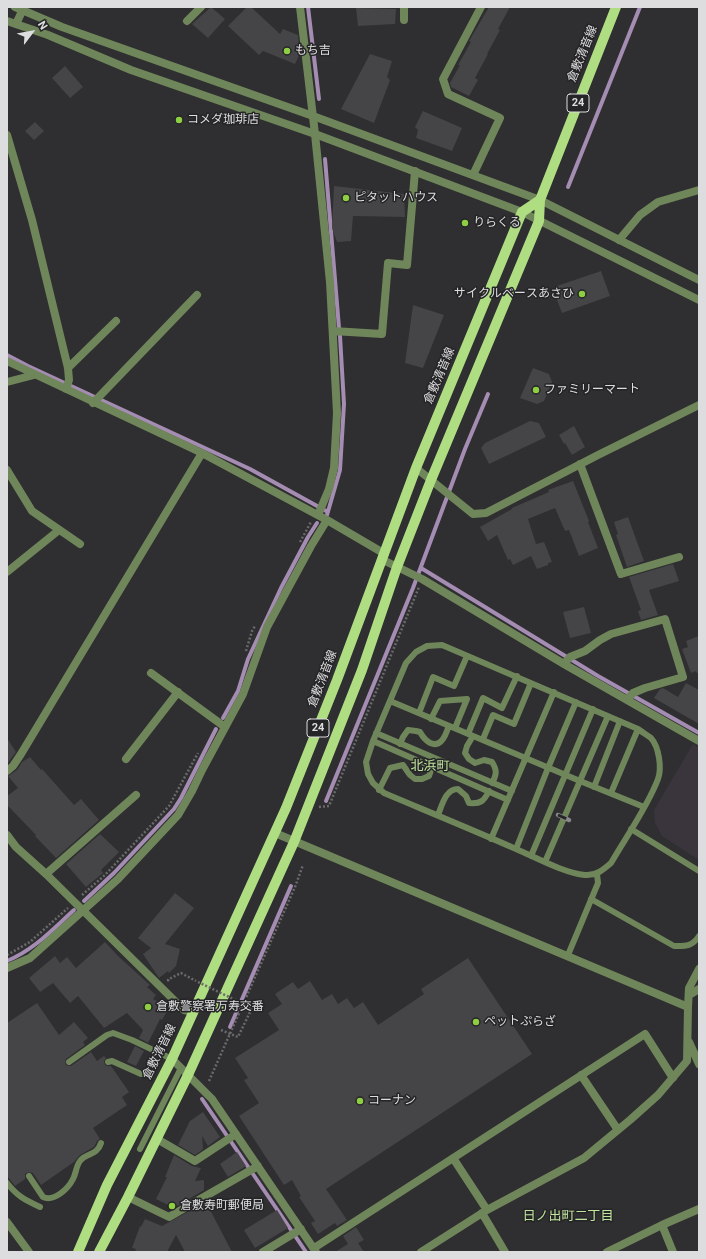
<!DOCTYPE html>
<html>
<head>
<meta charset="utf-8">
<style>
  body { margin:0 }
  #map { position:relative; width:706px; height:1259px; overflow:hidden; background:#2f2e30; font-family:Roboto,sans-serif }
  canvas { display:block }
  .frame { position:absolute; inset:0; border:8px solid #dddcde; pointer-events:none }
  .north { position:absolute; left:12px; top:12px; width:40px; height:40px; -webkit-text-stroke:3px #252426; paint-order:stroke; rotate:58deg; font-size:11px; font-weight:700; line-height:16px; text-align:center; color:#dddcde }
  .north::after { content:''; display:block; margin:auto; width:14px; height:18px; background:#dddcde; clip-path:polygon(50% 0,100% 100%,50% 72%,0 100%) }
</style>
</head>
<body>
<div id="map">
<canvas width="706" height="1259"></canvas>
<div class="frame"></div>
<div class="north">N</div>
</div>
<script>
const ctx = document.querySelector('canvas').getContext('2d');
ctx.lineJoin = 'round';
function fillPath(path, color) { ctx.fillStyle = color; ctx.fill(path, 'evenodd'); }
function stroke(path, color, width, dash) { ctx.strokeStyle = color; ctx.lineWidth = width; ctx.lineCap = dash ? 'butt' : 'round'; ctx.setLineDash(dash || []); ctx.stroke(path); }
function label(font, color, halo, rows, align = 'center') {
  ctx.font = font + ' Roboto,"Noto Sans JP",sans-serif'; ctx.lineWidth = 3; ctx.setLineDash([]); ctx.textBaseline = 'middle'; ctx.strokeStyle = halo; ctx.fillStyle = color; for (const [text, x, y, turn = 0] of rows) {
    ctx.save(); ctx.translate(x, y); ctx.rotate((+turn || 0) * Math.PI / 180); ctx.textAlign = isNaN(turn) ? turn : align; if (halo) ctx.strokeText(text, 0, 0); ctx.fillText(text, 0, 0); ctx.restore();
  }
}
fillPath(new Path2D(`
  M 693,744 L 699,747 L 699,860 L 662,836 L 655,823 L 654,810 Z`), '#3a353d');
stroke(new Path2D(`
  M 308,7 L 319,99
  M 325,159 L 339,328
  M 568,187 L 640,7
  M 7,355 L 28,366 L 250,469 L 328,512
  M 327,515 L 340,470 L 344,404 L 340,336
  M 421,568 L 598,676 L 699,733
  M 223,718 L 238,691 L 248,659 L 281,588 L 308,537 L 317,523
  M 326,801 L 413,588 L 465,449 L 488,394
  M 84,901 L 114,873 L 174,809 L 181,798 L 216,729
  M 7,961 C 35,949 52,930 74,910
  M 230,1027 L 291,886
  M 202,1099 L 306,1252`), '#a58cb2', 4);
fillPath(new Path2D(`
  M 211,7 L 225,19 L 208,38 L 192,24 Z
  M 247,7 L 251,7 L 280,34 L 283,29 L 298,35 L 300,53 L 295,64 L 263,51 L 259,55 L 228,26 Z
  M 489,7 L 510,7 L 498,29 L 500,30 L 487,54 L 488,54 L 475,78 L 478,80 L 469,96 L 451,87 L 450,83 L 460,65 L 458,65 L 471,42 L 469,41 Z
  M 356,8 L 396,9 L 395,24 L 358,26 Z
  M 370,54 L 392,61 L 387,77 L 390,80 L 374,123 L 341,109 Z
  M 65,66 L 83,87 L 70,98 L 52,78 Z
  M 423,111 L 462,128 L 452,151 L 416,138 L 418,130 L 415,127 Z
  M 35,122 L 44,131 L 34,140 L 25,131 Z
  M 334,186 L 404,194 L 405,217 L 353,216 L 351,241 L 337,242 L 332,228 Z
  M 601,271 L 610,296 L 562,313 L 554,292 L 557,286 Z
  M 413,305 L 444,315 L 423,368 L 405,363 Z
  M 533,368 L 549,374 L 552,382 L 544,401 L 537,404 L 520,398 Z
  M 530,421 L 539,423 L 546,437 L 489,464 L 481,448 L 485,443 Z
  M 574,426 L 585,447 L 572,455 L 565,443 L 564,444 L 559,435 Z
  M 573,481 L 589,521 L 588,522 L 598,548 L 579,556 L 569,530 L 565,531 L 555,508 L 528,519 L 536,544 L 544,542 L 552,562 L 548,563 L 548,565 L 537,569 L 531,556 L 513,565 L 510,559 L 508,560 L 497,535 L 488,541 L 480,527 L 512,509 L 512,508 L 549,492 L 548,490 Z
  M 628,517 L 644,561 L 627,567 L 616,535 L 618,534 L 614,522 Z
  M 673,564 L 679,581 L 649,590 L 658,615 L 641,620 L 638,611 L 641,610 L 629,577 Z
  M 584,607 L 591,633 L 570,638 L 563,612 Z
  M 699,636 L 699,673 L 697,673 L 696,671 L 691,673 L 682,649 L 688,647 L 686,641 Z
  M 686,683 L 699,690 L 699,724 L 654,698 L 660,689 L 663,688 L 678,697 Z
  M 7,738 L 16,752 L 7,764 Z
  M 30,757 L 41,770 L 42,769 L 74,805 L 81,799 L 99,820 L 56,858 L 35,836 L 36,835 L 7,805 L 7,796 L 18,788 L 8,776 L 17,770 L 22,762 Z
  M 100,834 L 119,852 L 101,870 L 103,873 L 86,887 L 66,864 Z
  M 175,893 L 194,908 L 165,944 L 180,949 L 176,966 L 169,973 L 168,971 L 159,978 L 143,954 L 151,948 L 138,938 Z
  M 105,942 L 118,956 L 150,985 L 147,987 L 156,995 L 153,999 L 169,1008 L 162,1020 L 160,1019 L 148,1043 L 139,1038 L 143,1030 L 127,1013 L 104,1028 L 78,996 L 70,1003 L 53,983 L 40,992 L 29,978 L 55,956 L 60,963 L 67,957 L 76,968 Z
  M 468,958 L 532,1054 L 326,1189 L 347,1220 L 337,1226 L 335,1223 L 318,1234 L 311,1223 L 315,1221 L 299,1197 L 301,1196 L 292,1180 L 284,1185 L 239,1116 L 259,1103 L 244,1080 L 248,1078 L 235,1058 L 279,1030 L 268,1013 L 282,1004 L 275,994 L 293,982 L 298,989 L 310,981 L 322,1000 L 332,994 L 338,1004 L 347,998 L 354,1008 L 363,1002 L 378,1025 L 424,994 L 421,989 Z
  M 37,1003 L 59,1035 L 74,1022 L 88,1038 L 83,1042 L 85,1045 L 66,1059 L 65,1062 L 66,1065 L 69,1066 L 71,1066 L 91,1052 L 97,1061 L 104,1056 L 106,1058 L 104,1061 L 105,1065 L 107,1066 L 111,1066 L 129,1092 L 122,1097 L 127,1105 L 93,1128 L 100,1139 L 97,1141 L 94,1147 L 80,1155 L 74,1162 L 41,1185 L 33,1173 L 29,1172 L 25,1174 L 25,1179 L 15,1186 L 7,1176 L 7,1023 Z
  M 135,1046 L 144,1051 L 136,1066 L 127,1062 Z
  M 203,1112 L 220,1137 L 208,1146 L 202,1136 L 203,1148 L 202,1150 L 195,1155 L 178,1145 L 190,1121 Z
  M 237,1152 L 246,1166 L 228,1177 L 220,1164 Z
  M 174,1155 L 192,1166 L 201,1168 L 195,1181 L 204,1180 L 204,1190 L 174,1208 L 156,1199 L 167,1177 L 165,1177 Z
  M 206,1202 L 232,1252 L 185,1252 L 176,1235 L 167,1252 L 135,1252 L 136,1249 L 132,1248 L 140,1226 L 141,1227 L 145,1219 L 162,1226 Z
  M 277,1210 L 288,1228 L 255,1248 L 244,1230 Z
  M 356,1227 L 364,1240 L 358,1243 L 364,1252 L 335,1252 L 348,1244 L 343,1236 Z`), '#454446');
stroke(new Path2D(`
  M 300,542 L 311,522
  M 246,651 L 252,631 L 255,626
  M 319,807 L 329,806 L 419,587
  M 82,895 L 105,875 L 169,806 L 198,753
  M 7,955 L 30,942 L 68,908
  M 169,981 L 168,980 L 171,978 L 181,973 L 196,981
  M 221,1030 L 238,1037 L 251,1010
  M 209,1081 L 295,887 L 303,865`), '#6a696b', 2.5, [2, 2]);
stroke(new Path2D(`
  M 442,645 L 638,729 C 642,732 647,735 651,738 C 659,747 662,768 658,779 C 648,806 626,837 611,863 C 603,870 596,876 585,875 C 564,873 535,857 516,849 C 473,830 429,812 384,793 L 373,783 L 368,774 L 366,762 L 373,741 L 406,663 L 416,652 L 427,646 Z
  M 390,701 L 580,781 L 644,807
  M 419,713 L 433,677 L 454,686 L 467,656
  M 431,719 L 440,701 L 467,699 L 455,728
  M 376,733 L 512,791
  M 468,734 L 483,698 L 502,708 L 517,676
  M 473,736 L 467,746 L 465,753 L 469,759 L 475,763 L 484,760 L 492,762 C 497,770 497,774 492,783
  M 483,739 L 493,715 L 514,724 L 531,683
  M 373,741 L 508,800
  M 400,744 L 403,737 L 408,730 L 416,731 L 420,732 C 425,741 435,750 443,739 C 446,735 447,730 449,726
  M 594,787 L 620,721
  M 379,790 L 390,768 L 403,765 L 410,775 L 415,779 L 422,779 L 429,776 L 432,767
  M 611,793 L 638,729
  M 438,815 C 442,806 445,789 458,789 L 466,796 L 469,803 C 481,804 484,801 489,791
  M 631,829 L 699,871
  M 491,839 L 554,692
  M 516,849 L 548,768 L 576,702
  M 531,856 L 593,709
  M 545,862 L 608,716
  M 591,899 L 674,946 C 685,946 692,947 699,936
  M 568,955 L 598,883 L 597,874
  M 69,1062 L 107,1035 L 113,1033 L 132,1040 L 172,1059
  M 108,1062 L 112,1061 L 141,1074
  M 140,1149 L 181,1068
  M 29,1176 L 43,1197 C 54,1202 68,1189 73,1179 C 76,1174 76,1166 80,1161 C 86,1153 97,1156 101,1143
  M 7,1183 C 17,1196 25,1200 40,1207`), '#6f865b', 6);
stroke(new Path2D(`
  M 300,7 L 315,134 L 330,282 L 337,413 L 334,468 L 329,489 L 318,515
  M 404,20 L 404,7
  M 187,21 L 201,7
  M 16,24 L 24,7
  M 7,135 L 32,220 L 68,368 L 69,380 L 66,389
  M 473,175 L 500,118 L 448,94 L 443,79 L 481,7
  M 619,240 L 640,215 L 658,202 L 699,190
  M 333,331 L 382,334 L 388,263 L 407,265 L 415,171
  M 7,361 L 202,453 L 327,520 L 385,554
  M 68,368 L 116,321
  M 7,382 L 34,375
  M 93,403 L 197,295
  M 580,464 L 621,574 L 679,557
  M 416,468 L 473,514 L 486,513 L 598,455 L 699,405
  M 7,470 L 32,511 L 80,544
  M 383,560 L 422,579 L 564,664 L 699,741
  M 7,572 L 59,530
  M 564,664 L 570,657 L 585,651 L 600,640 L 611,634 L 665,619 L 683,677 L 645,688 L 633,693 L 627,699
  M 151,673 L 225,727
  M 126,759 L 178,692
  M 7,771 L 13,766 L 21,754 L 202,453
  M 7,835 L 16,847 L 46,874 L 184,1010 L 194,1012
  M 46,874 L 136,795
  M 7,968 L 30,958 L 118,879 L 178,815 L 192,791 L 202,770 L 243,694 L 267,627 L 311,546 L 327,520
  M 689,995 L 699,989
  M 689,1042 L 699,1064
  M 172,1059 L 212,1099 L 316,1252
  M 581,1075 L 618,1130
  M 157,1139 L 195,1161 L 236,1134
  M 453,1158 L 487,1210
  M 128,1197 L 169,1217 L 258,1166
  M 482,1213 L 505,1252
  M 662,1225 L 673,1252
  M 314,1248 L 645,1034 L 673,1078
  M 263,1252 L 301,1229
  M 421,1252 L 487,1210 L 584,1158 L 630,1120 L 658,1095 L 687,1061 L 688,1007 L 689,988 L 699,969
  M 607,1252 L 662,1225 L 699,1209`), '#6f865b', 8);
stroke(new Path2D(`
  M 15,7 L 62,27 L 313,116 L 540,200 L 699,280
  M 7,21 L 48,35 L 131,70 L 315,134 L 522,212 L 699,300
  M 275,833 L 688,1007
  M 7,1222 L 29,1252`), '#6f865b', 8);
stroke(new Path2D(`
  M 78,1252 L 107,1185 L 172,1059 L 286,808 L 337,680 L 416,468 L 522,212 L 540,200
  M 99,1252 L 128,1197 L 188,1075 L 294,842 L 362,670 L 397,567 L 431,480 L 539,221 L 540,200 L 616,7`), '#afdd82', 10);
const rail = new Path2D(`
  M 558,815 L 569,820`);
stroke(rail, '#888789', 4.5);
stroke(rail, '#252426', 3, [9]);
stroke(new Path2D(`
  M 198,982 L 252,1008 L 251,1010`), '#6a696b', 2.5, [2, 2]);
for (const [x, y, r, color] of [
  [287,51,4,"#8ece43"],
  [179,120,4,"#8ece43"],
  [346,198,4,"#8ece43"],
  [465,223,4,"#8ece43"],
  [582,294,4,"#8ece43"],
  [536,390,4,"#8ece43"],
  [148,1007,4,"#8ece43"],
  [476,1022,4,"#8ece43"],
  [360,1101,4,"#8ece43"],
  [172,1206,4,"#8ece43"]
]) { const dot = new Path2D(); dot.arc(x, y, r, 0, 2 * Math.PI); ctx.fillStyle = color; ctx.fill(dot); stroke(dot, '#252426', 1.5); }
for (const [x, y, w] of [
  [578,103,22],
  [318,728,22]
]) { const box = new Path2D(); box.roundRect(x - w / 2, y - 9, w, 18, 3); ctx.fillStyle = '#252426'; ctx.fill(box); stroke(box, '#dddcde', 1); }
label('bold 11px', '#dddcde', null, [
  ["24",578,103],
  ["24",318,728]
]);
label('12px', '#dddcde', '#252426', [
  ["もち吉",295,51],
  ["コメダ珈琲店",187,120],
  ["ピタットハウス",354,198],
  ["りらくる",473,223],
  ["サイクルベースあさひ",574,294,"right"],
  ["ファミリーマート",544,390],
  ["倉敷警察署万寿交番",156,1007],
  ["ペットぷらざ",484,1022],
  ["コーナン",368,1101],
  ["倉敷寿町郵便局",180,1206]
], 'left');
label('12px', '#dddcde', '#252426', [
  ["倉敷清音線",583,54,-68],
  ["倉敷清音線",440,376,-67],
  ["倉敷清音線",323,679,-69],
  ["倉敷清音線",160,1052,-64]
]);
label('13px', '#c0e59f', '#252426', [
  ["北浜町",430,767],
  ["日ノ出町二丁目",568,1217]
]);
</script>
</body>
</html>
